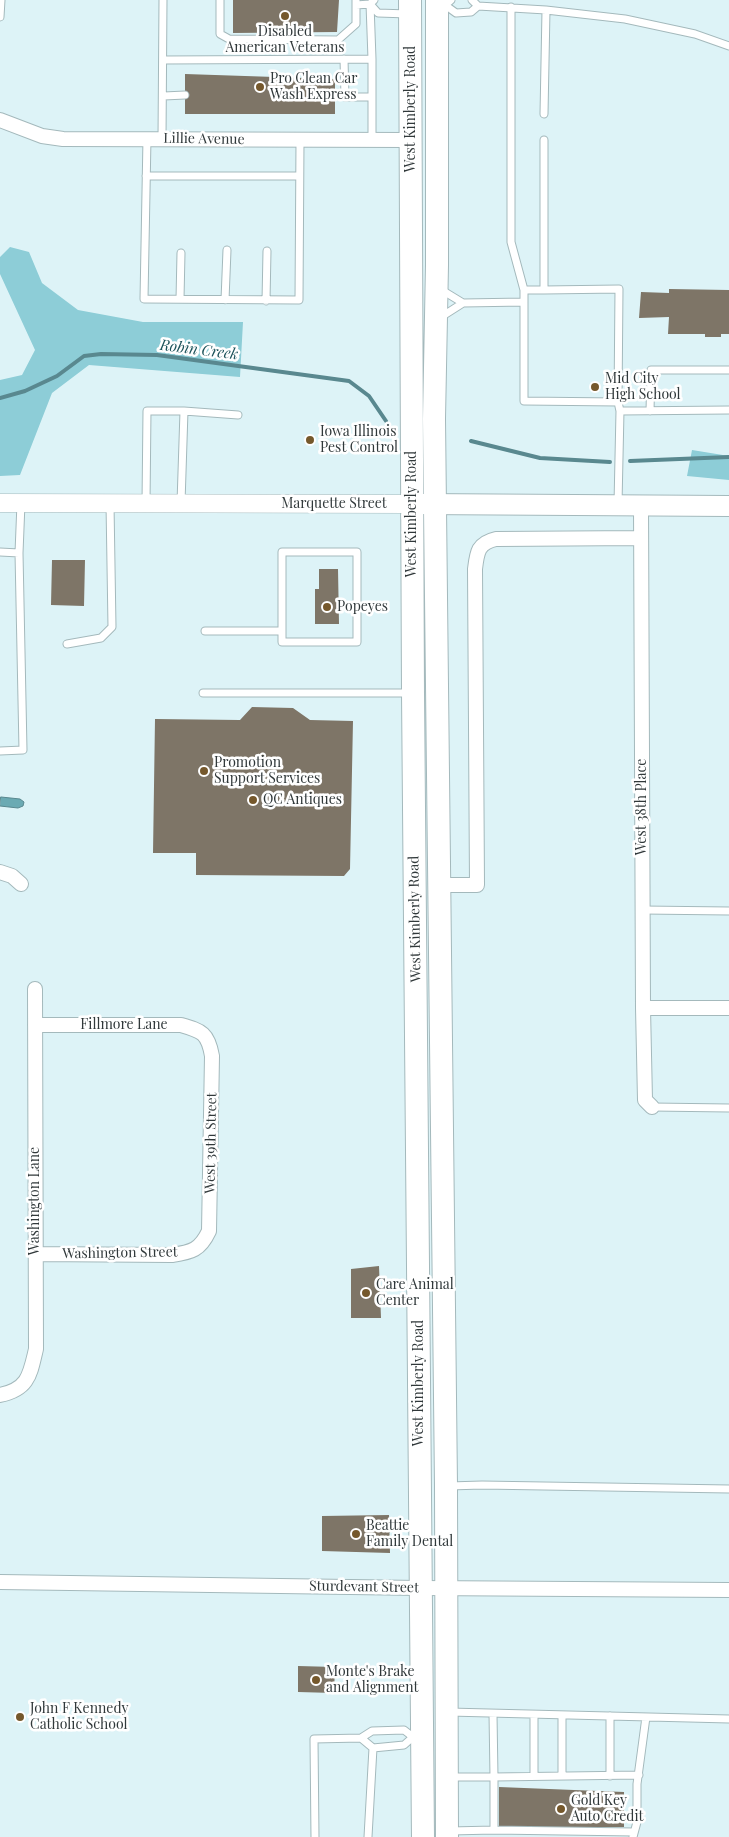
<!DOCTYPE html>
<html>
<head>
<meta charset="utf-8">
<style>
  body { margin:0 }
  canvas { display:block; background:#ddf3f7 }
</style>
</head>
<body>
<canvas width="729" height="1837"></canvas>
<script>
const ctx = document.querySelector('canvas').getContext('2d');
ctx.lineJoin = 'round';
function fillPath(path, color) { ctx.fillStyle = color; ctx.fill(path, 'evenodd'); }
function stroke(path, color, width, dash) { ctx.strokeStyle = color; ctx.lineWidth = width; ctx.lineCap = dash ? 'butt' : 'round'; ctx.setLineDash(dash || []); ctx.stroke(path); }
function label(font, color, halo, rows, align = 'center') {
  ctx.font = font + ' "Playfair Display",serif'; ctx.lineWidth = 5; ctx.setLineDash([]); ctx.textBaseline = 'middle'; ctx.strokeStyle = halo; ctx.fillStyle = color; for (const [text, x, y, turn = 0] of rows) {
    ctx.save(); ctx.translate(x, y); ctx.rotate((+turn || 0) * Math.PI / 180); ctx.textAlign = isNaN(turn) ? turn : align; if (halo) ctx.strokeText(text, 0, 0); ctx.fillText(text, 0, 0); ctx.restore();
  }
}
fillPath(new Path2D(`
  M 10,247 L 29,252 L 42,283 L 78,310 L 143,322 L 243,322 L 240,377 L 89,365 L 52,393 L 20,475 L 0,476 L 0,380 L 22,375 L 35,350 L 0,274 L 0,257 Z
  M 692,450 L 729,456 L 729,480 L 687,476 Z`), '#8dcdd7');
const water = new Path2D(`
  M 1,797 L 20,799 L 24,802 L 23,806 L 18,808 L 0,806 Z`);
fillPath(water, '#6baab3');
stroke(water, '#59888f', 1);
stroke(new Path2D(`
  M 0,398 L 25,391 L 57,376 L 84,356 L 101,354 L 157,355 L 349,381 L 369,396 L 386,421
  M 471,441 L 540,458 L 610,462
  M 630,461 L 729,457`), '#59888f', 4);
fillPath(new Path2D(`
  M 233,0 L 339,0 L 337,32 L 233,33 Z
  M 185,74 L 335,79 L 335,114 L 185,114 Z
  M 669,289 L 729,290 L 729,334 L 721,334 L 721,337 L 705,337 L 705,334 L 668,334 L 669,317 L 639,318 L 641,292 L 669,293 Z
  M 52,560 L 85,560 L 84,606 L 51,605 Z
  M 319,569 L 338,569 L 339,624 L 315,624 L 315,589 L 319,589 Z
  M 252,707 L 293,708 L 310,720 L 353,721 L 350,869 L 344,876 L 196,875 L 196,853 L 153,853 L 155,719 L 240,720 Z
  M 379,1266 L 381,1318 L 351,1318 L 351,1269 Z
  M 389,1515 L 390,1553 L 322,1551 L 322,1516 Z
  M 298,1666 L 335,1667 L 334,1693 L 298,1692 Z
  M 499,1787 L 624,1792 L 624,1827 L 499,1827 Z`), '#7e7567');
const service = new Path2D(`
  M 220,0 L 220,34 L 229,39 L 338,40 L 356,24 L 356,0
  M 451,0 L 445,5 L 456,13 L 471,12 L 478,6
  M 472,0 L 478,6 L 546,10 L 544,114
  M 370,4 L 372,59 L 372,140
  M 370,4 L 378,13 L 408,14
  M 356,5 L 370,4 L 374,0
  M 511,7 L 511,242 L 524,290
  M 546,10 L 625,19 L 695,34 L 729,46
  M 0,17 L 1,0
  M 344,59 L 345,97 L 372,97
  M 163,60 L 372,59
  M 164,96 L 185,95
  M 147,138 L 144,299 L 299,300 L 300,141
  M 162,139 L 163,0
  M 544,140 L 544,290 L 524,290 L 524,401 L 618,402 L 620,411 L 618,504
  M 146,176 L 299,176
  M 440,289 L 463,303 L 441,317
  M 544,290 L 619,289 L 618,402
  M 180,299 L 181,253
  M 225,300 L 227,250
  M 266,301 L 267,251
  M 463,303 L 524,302
  M 184,411 L 238,415
  M 620,411 L 729,410
  M 650,411 L 651,370 L 729,370
  M 146,503 L 147,411 L 184,411 L 181,503
  M 0,552 L 19,553
  M 205,631 L 282,631 L 282,552 L 357,552 L 357,642 L 282,642 L 282,631
  M 67,644 L 101,638 L 112,627 L 110,504
  M 203,693 L 410,693
  M 0,751 L 23,750 L 19,553 L 21,503
  M 643,910 L 729,911
  M 652,1107 L 729,1108
  M 449,1486 L 482,1485 L 729,1489
  M 449,1712 L 729,1719
  M 493,1714 L 494,1777 L 639,1775
  M 534,1715 L 534,1776
  M 610,1716 L 610,1776
  M 404,1730 L 413,1737 L 404,1745 L 373,1748 L 361,1738 L 372,1731 Z
  M 562,1776 L 562,1715
  M 450,1777 L 494,1777 L 494,1830 L 450,1831
  M 494,1830 L 634,1832
  M 315,1837 L 314,1739 L 361,1738
  M 368,1837 L 373,1748
  M 633,1837 L 637,1822 L 637,1784 L 646,1717`);
const minor = new Path2D(`
  M 0,120 L 42,136 L 63,139 L 411,140
  M 641,505 L 643,1008 L 645,1100 L 652,1107
  M 0,872 L 12,876 L 21,884
  M 439,885 L 477,885 L 475,569 C 477,552 478,543 496,539 L 641,538
  M 643,1008 L 729,1008
  M 35,1025 L 181,1025 C 202,1031 208,1033 212,1056 L 209,1231 C 200,1250 192,1252 172,1255 L 35,1254
  M 0,1395 C 29,1389 30,1374 36,1349 L 35,989
  M 0,1582 L 420,1588 L 729,1590`);
const tertiary = new Path2D(`
  M 0,503 L 412,504`);
const secondary = new Path2D(`
  M 419,504 L 729,506`);
const primary = new Path2D(`
  M 410,0 L 413,693 L 423,1837
  M 437,0 L 437,265 L 434,419 L 446,1486 L 447,1837`);
stroke(service, '#a4b9bc', 9);
stroke(minor, '#a4b9bc', 16);
stroke(tertiary, '#a4b9bc', 19);
stroke(secondary, '#a4b9bc', 22);
stroke(primary, '#a4b9bc', 24);
stroke(service, '#fff', 7);
stroke(minor, '#fff', 14);
stroke(tertiary, '#fff', 18);
stroke(secondary, '#fff', 20);
stroke(primary, '#fff', 22);
for (const [x, y, r, color] of [
  [285,16,5,"#75582c"],
  [260,87,5,"#75582c"],
  [595,387,5,"#75582c"],
  [310,440,5,"#75582c"],
  [327,607,5,"#75582c"],
  [204,771,5,"#75582c"],
  [253,800,5,"#75582c"],
  [366,1293,5,"#75582c"],
  [356,1534,5,"#75582c"],
  [316,1680,5,"#75582c"],
  [20,1717,5,"#75582c"],
  [561,1809,5,"#75582c"]
]) { const dot = new Path2D(); dot.arc(x, y, r, 0, 2 * Math.PI); ctx.fillStyle = color; ctx.fill(dot); stroke(dot, '#fff', 2); }
label('14px', '#30383a', '#fff', [
  ["Disabled",285,32,"center"],
  ["American Veterans",285,48,"center"],
  ["Pro Clean Car",270,79],
  ["Wash Express",270,95],
  ["Mid City",605,379],
  ["High School",605,395],
  ["Iowa Illinois",320,432],
  ["Pest Control",320,448],
  ["Popeyes",337,607],
  ["Promotion",214,763],
  ["Support Services",214,779],
  ["QC Antiques",263,800],
  ["Care Animal",376,1285],
  ["Center",376,1301],
  ["Beattie",366,1526],
  ["Family Dental",366,1542],
  ["Monte's Brake",326,1672],
  ["and Alignment",326,1688],
  ["John F Kennedy",30,1709],
  ["Catholic School",30,1725],
  ["Gold Key",571,1801],
  ["Auto Credit",571,1817]
], 'left');
label('14px', '#30383a', '#fff', [
  ["West Kimberly Road",411,109,-90],
  ["Lillie Avenue",204,139,1],
  ["Marquette Street",334,504],
  ["West Kimberly Road",412,514,-90],
  ["West 38th Place",642,807,-90],
  ["West Kimberly Road",415,919,-91],
  ["Fillmore Lane",124,1025],
  ["West 39th Street",211,1143,-89],
  ["Washington Lane",35,1201,-90],
  ["Washington Street",120,1253,-1],
  ["West Kimberly Road",419,1383,-90],
  ["Sturdevant Street",364,1587,1]
]);
label('italic 15px', '#1b5259', '#fff', [
  ["Robin Creek",199,350,7]
]);
</script>
</body>
</html>
